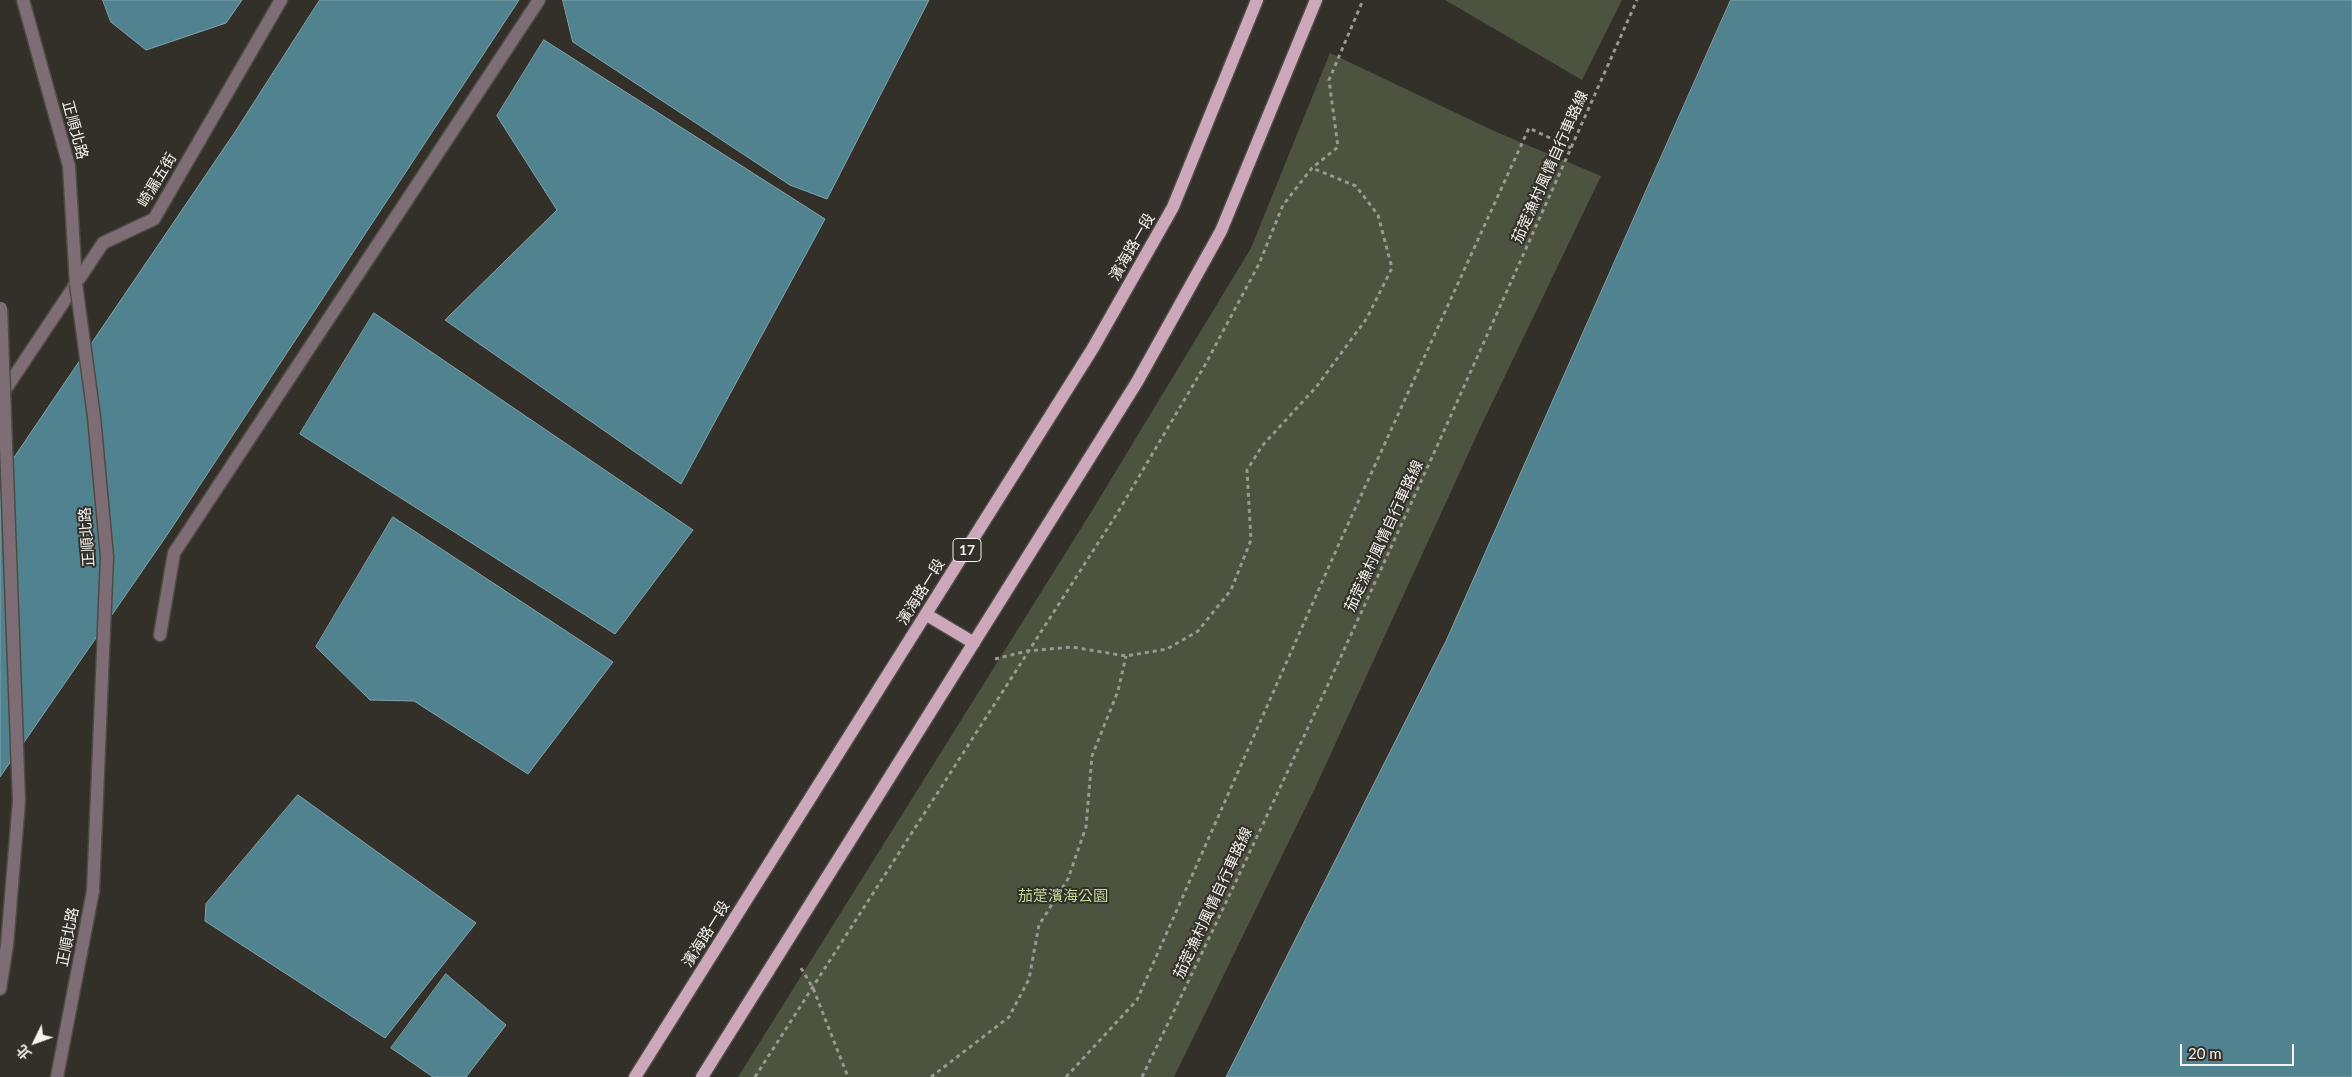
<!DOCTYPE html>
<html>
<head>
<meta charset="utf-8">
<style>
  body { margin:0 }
  #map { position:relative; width:2352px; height:1077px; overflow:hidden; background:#333029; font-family:Lato,"Noto Sans TC",sans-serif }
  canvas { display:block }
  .north { position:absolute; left:10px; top:1017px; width:50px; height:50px; -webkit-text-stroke:4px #333029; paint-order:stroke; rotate:228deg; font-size:14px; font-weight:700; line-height:20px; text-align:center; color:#f6f3ef }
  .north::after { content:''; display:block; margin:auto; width:18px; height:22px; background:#f6f3ef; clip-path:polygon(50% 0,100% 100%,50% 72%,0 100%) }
  .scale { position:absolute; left:2180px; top:1044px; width:114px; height:22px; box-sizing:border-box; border:2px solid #f6f3ef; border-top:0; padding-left:6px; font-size:15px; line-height:18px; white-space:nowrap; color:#f6f3ef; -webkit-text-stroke:4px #333029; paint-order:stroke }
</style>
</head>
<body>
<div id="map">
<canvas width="2352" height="1077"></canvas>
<div class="north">北</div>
<div class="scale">20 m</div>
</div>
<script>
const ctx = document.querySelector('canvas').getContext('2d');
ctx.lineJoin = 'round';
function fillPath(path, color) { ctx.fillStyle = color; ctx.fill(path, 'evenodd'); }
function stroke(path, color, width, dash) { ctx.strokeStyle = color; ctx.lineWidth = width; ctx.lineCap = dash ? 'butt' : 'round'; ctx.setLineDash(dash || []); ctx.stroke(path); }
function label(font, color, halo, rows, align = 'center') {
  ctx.font = font + ' Lato,"Noto Sans TC",sans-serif'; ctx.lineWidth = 4; ctx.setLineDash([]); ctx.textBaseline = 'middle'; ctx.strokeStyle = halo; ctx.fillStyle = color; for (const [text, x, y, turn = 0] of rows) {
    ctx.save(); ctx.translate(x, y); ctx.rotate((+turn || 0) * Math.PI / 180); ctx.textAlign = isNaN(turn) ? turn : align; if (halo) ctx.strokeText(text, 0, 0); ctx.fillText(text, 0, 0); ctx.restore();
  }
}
fillPath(new Path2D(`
  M 1445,0 L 1622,0 L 1582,80 Z
  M 1330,53 L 1494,131 L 1601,176 L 1481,426 L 1316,786 L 1174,1077 L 738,1077 L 1093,509 L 1251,248 Z`), '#4c533e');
const water = new Path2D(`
  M 103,0 L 242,0 L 226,23 L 146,50 L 111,22 Z
  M 320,0 L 519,0 L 167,535 L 0,777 L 0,478 L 235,132 Z
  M 563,0 L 929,0 L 827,199 L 790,185 L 573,42 Z
  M 1731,0 L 2352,0 L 2352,1077 L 1226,1077 L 1446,641 Z
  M 544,40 L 825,219 L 681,484 L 445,320 L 557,210 L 497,116 Z
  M 374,313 L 693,530 L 615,634 L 300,434 Z
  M 393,517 L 613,662 L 528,774 L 414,701 L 370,700 L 316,647 Z
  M 298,795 L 476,923 L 385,1038 L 205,921 L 206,904 Z
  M 446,974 L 506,1025 L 466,1077 L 433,1077 L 391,1048 Z`);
fillPath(water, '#50838f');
stroke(water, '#82a5ac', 1);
const service = new Path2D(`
  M 1,396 L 103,243 L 154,219 L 281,0
  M 160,635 L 174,553 L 539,0`);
const tertiary = new Path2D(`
  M 23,0 L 69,166 L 76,284
  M 0,989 L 7,945
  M 57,1077 L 93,891`);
const primary = new Path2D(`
  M 927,615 L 974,643
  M 635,1077 L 1093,348 L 1173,207 L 1257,0
  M 702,1077 L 1137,382 L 1221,231 L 1316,0`);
stroke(service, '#4e4b45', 15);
stroke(tertiary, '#4e4b45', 15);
stroke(primary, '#4e4b45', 15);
stroke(new Path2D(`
  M 995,659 L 1027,651 L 1072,647 L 1126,656 L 1167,649 L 1198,631 L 1231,590 L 1251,540 L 1247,470 L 1262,446 L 1317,386 L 1367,318 L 1392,268 L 1378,215 L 1356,186 L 1312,168
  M 801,968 L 813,988 L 848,1077
  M 755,1077 L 1118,512 L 1205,365 L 1259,264 L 1283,205 L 1312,168 L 1338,147 L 1329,80 L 1363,0
  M 931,1077 L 1009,1017 L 1029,979 L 1039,925 L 1068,879 L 1086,827 L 1092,756 L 1118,691 L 1126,656
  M 1066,1077 L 1137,1000 L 1338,546 L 1529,128 L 1571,148
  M 1142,1077 C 1315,722 1476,361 1637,0`), '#9b9893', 3, [4, 4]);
stroke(service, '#7f6d76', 12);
stroke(tertiary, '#7f6d76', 12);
stroke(primary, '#cda8bb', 12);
const tertiaryBridge = new Path2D(`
  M 76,284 L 94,417 L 107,557 L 93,891
  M 1,308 L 19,801 L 7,945`);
stroke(tertiaryBridge, '#4e4b45', 15, []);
stroke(tertiaryBridge, '#7f6d76', 12);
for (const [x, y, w] of [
  [967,550,28]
]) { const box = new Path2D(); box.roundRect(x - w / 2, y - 11.5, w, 23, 4); ctx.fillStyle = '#333029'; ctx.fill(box); stroke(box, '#f6f3ef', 1); }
label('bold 14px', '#f6f3ef', null, [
  ["17",967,550]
]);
label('15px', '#f6f3ef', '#333029', [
  ["正順北路",75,130,75],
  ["茄萣漁村風情自行車路線",1550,167,-66],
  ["崎漏五街",157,180,-59],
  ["濱海路一段",1132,247,-60],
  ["茄萣漁村風情自行車路線",1384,536,-65],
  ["正順北路",87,537,-94],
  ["濱海路一段",921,592,-58],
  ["茄萣漁村風情自行車路線",1213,903,-65],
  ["濱海路一段",706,934,-58],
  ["正順北路",68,937,-79]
]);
label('15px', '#c4db9b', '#333029', [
  ["茄萣濱海公園",1063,896]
]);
</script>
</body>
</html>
